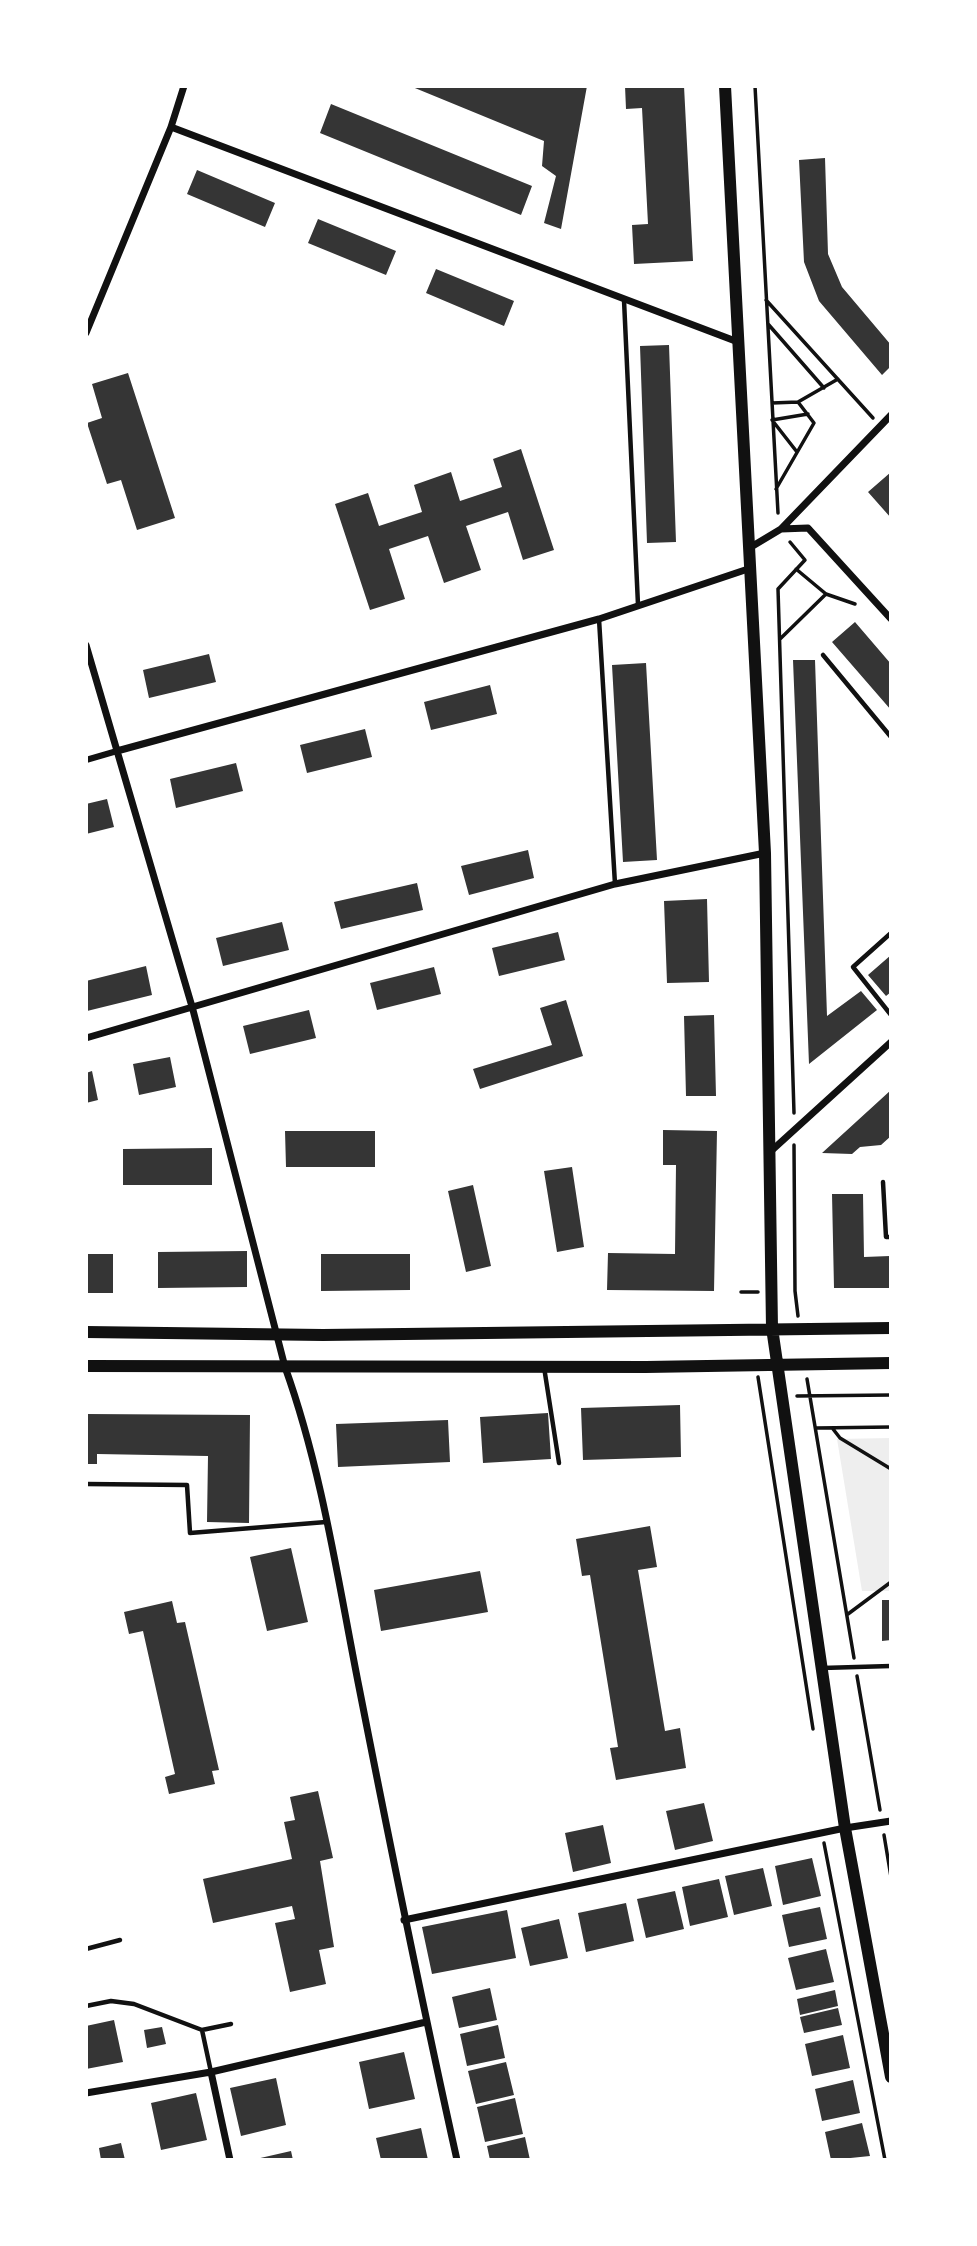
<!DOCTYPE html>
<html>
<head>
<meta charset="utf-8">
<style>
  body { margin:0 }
  #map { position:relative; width:977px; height:2246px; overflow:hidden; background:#fff; font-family:"Work Sans",sans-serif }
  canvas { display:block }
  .frame { position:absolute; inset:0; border:88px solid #fff; pointer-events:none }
</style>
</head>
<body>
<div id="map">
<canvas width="977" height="2246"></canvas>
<div class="frame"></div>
</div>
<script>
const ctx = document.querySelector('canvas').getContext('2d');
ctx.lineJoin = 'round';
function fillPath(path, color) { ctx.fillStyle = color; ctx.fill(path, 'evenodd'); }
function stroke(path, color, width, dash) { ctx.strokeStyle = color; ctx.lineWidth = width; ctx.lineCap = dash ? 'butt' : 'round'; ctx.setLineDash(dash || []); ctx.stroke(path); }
fillPath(new Path2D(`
  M 891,1438 L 891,1591 L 862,1591 L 837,1439 Z`), '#eee');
fillPath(new Path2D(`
  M 410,86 L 587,86 L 561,229 L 544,223 L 556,176 L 542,166 L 544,141 Z
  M 625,86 L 684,86 L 693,261 L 634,264 L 632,225 L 648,224 L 642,108 L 626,109 Z
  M 331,104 L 532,186 L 521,215 L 320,133 Z
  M 825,158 L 828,254 L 842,287 L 891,345 L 891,366 L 882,375 L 819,301 L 804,262 L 799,160 Z
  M 197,170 L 275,203 L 265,227 L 187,194 Z
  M 318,219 L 396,251 L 386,275 L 308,243 Z
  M 436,269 L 514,301 L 504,326 L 426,293 Z
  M 669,345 L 676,542 L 647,543 L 640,346 Z
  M 128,373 L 175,518 L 137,530 L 121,480 L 107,484 L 87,423 L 102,418 L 92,384 Z
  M 521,449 L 554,550 L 523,560 L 508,512 L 466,526 L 481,570 L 444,583 L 428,536 L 389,549 L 405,599 L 370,610 L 335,504 L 368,493 L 379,526 L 422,512 L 414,485 L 451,472 L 460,501 L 502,487 L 493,459 Z
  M 891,472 L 891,518 L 868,492 Z
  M 855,622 L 891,664 L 891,710 L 832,642 Z
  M 209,654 L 216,682 L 149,698 L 143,670 Z
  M 793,660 L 815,660 L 827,1016 L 861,991 L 877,1010 L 809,1064 Z
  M 646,663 L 657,860 L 623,862 L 612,665 Z
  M 490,685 L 497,714 L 431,730 L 424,702 Z
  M 365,729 L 372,757 L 307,773 L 300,745 Z
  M 236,763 L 243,791 L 176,808 L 170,779 Z
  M 107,799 L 114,827 L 86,834 L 86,804 Z
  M 528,850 L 534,878 L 469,895 L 461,866 Z
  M 417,883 L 423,910 L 341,929 L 334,902 Z
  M 707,899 L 709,982 L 667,983 L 664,901 Z
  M 282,922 L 289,950 L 223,966 L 216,938 Z
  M 558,932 L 565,960 L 499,976 L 492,948 Z
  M 891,955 L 891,992 L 886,996 L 868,975 Z
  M 146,966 L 152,995 L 87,1011 L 86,981 Z
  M 434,967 L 441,994 L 377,1010 L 370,983 Z
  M 566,1000 L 583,1056 L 480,1089 L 473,1069 L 552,1045 L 540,1008 Z
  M 309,1010 L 316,1038 L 250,1054 L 243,1026 Z
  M 714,1015 L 716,1096 L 686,1096 L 684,1016 Z
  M 170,1057 L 176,1087 L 139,1095 L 133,1064 Z
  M 92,1071 L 98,1100 L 86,1103 L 86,1073 Z
  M 891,1090 L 891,1136 L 881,1145 L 860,1147 L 852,1154 L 822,1153 Z
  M 663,1130 L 717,1131 L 714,1291 L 607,1290 L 608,1253 L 675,1254 L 676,1165 L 663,1165 Z
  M 285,1131 L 375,1131 L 375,1167 L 286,1167 Z
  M 212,1148 L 212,1185 L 123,1185 L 123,1149 Z
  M 572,1167 L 584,1247 L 557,1252 L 544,1171 Z
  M 473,1185 L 491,1266 L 466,1272 L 448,1191 Z
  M 832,1194 L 863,1194 L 864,1257 L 890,1256 L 890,1288 L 834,1288 Z
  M 247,1251 L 247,1287 L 158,1288 L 158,1252 Z
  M 86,1254 L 113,1254 L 113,1293 L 86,1293 Z
  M 321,1254 L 410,1254 L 410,1290 L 321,1291 Z
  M 680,1405 L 681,1457 L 583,1460 L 581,1408 Z
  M 548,1413 L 551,1459 L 483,1463 L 480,1417 Z
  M 86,1414 L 250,1415 L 249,1523 L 207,1522 L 208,1456 L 97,1454 L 97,1464 L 86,1464 Z
  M 448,1420 L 450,1462 L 338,1467 L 336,1424 Z
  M 650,1526 L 657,1567 L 638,1570 L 665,1731 L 680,1728 L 686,1768 L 616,1780 L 610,1748 L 618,1747 L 590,1575 L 582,1576 L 576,1539 Z
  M 291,1548 L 308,1622 L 267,1631 L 250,1557 Z
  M 480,1571 L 488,1612 L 381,1631 L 374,1590 Z
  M 882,1600 L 891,1600 L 891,1640 L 882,1641 Z
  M 172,1601 L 177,1623 L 185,1622 L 219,1770 L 212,1771 L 215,1784 L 169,1794 L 165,1777 L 175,1774 L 143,1631 L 129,1634 L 124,1612 Z
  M 318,1791 L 333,1858 L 320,1861 L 334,1947 L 319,1950 L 326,1984 L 290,1992 L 275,1923 L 295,1919 L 292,1906 L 213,1923 L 203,1879 L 292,1859 L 284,1822 L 295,1820 L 290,1797 Z
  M 704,1803 L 713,1841 L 675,1850 L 666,1811 Z
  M 603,1825 L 611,1863 L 573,1872 L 565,1833 Z
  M 812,1858 L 821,1896 L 783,1905 L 775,1866 Z
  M 763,1868 L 772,1906 L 734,1915 L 725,1876 Z
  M 719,1879 L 728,1917 L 690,1926 L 682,1887 Z
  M 675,1891 L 684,1929 L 646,1938 L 637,1899 Z
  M 626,1903 L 634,1941 L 586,1952 L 578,1913 Z
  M 820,1907 L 827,1939 L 789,1947 L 782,1915 Z
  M 507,1910 L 516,1958 L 432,1974 L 422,1927 Z
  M 559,1919 L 568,1958 L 530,1966 L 521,1928 Z
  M 826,1949 L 834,1982 L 796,1990 L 788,1958 Z
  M 490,1988 L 497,2020 L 459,2028 L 452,1997 Z
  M 835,1990 L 838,2006 L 800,2015 L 797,1999 Z
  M 838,2008 L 842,2025 L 804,2033 L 800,2017 Z
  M 114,2020 L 123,2062 L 86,2069 L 86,2026 Z
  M 498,2025 L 505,2058 L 467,2066 L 460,2034 Z
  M 162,2027 L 166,2044 L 147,2048 L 144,2030 Z
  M 843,2035 L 850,2068 L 812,2076 L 805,2044 Z
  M 404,2052 L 415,2099 L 369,2109 L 359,2062 Z
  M 506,2062 L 514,2095 L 476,2104 L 468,2071 Z
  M 276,2078 L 286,2125 L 241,2136 L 230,2088 Z
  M 853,2080 L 860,2113 L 822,2121 L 815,2089 Z
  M 196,2093 L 207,2140 L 161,2150 L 151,2103 Z
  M 515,2098 L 523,2134 L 485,2142 L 477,2107 Z
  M 862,2123 L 870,2156 L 831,2160 L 825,2132 Z
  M 421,2128 L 428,2160 L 381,2160 L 376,2138 Z
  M 525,2137 L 530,2160 L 490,2160 L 487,2146 Z
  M 121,2143 L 125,2160 L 101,2160 L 99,2148 Z
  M 291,2151 L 293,2160 L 256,2160 L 256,2159 Z`), '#353535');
stroke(new Path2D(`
  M 755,86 L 778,513
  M 766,300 L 873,418
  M 768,324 L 824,388
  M 798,402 L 838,379
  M 772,403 L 798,402 L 814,423 L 776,489
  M 797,452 L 772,420 L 808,414
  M 790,542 L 805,560 L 778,589 L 794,1113
  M 796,569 L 826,594 L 855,604
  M 780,639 L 826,594
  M 794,1145 L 795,1291 L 798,1316
  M 741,1292 L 758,1292
  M 758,1377 L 813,1729
  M 807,1379 L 854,1658
  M 797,1396 L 891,1395
  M 816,1428 L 891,1427
  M 833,1429 L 840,1438 L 891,1469
  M 848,1614 L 891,1582
  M 857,1676 L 880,1810
  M 884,1835 L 891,1877
  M 824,1843 L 885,2160`), '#111', 3.5);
stroke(new Path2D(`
  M 624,300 L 638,605
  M 599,619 L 615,884
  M 823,655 L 891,737
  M 891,933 L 853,967 L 891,1015
  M 883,1182 L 886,1237 L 891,1237
  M 544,1367 L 559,1463
  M 86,1484 L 187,1485 L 190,1533 L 326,1522
  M 822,1668 L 891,1666
  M 86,1949 L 120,1940
  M 86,2006 L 111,2001 L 134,2004 L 202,2030 L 231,2024
  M 202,2030 L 211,2072`), '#111', 4.5);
stroke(new Path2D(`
  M 86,760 L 117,751`), '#111', 6);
stroke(new Path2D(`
  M 171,127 L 738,342
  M 86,333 L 171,127 L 184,86
  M 781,529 L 808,528 L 891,619
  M 751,547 L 781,529 L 891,415
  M 86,645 L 193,1010 L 285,1367 C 322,1470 338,1581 359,1687 C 390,1845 422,2003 457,2160
  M 117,751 L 599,619 L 751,568
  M 86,1038 L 615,884 L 765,853
  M 770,1152 L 891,1042
  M 404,1920 L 845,1828 L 891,1821
  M 211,2072 L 230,2160
  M 86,2093 L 211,2072 L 426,2022`), '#111', 7);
stroke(new Path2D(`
  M 725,86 L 765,853 L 772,1328 L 845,1828 L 891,2077
  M 86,1332 L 323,1335 L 891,1328
  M 86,1366 L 646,1367 L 891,1363`), '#111', 12);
</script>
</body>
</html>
